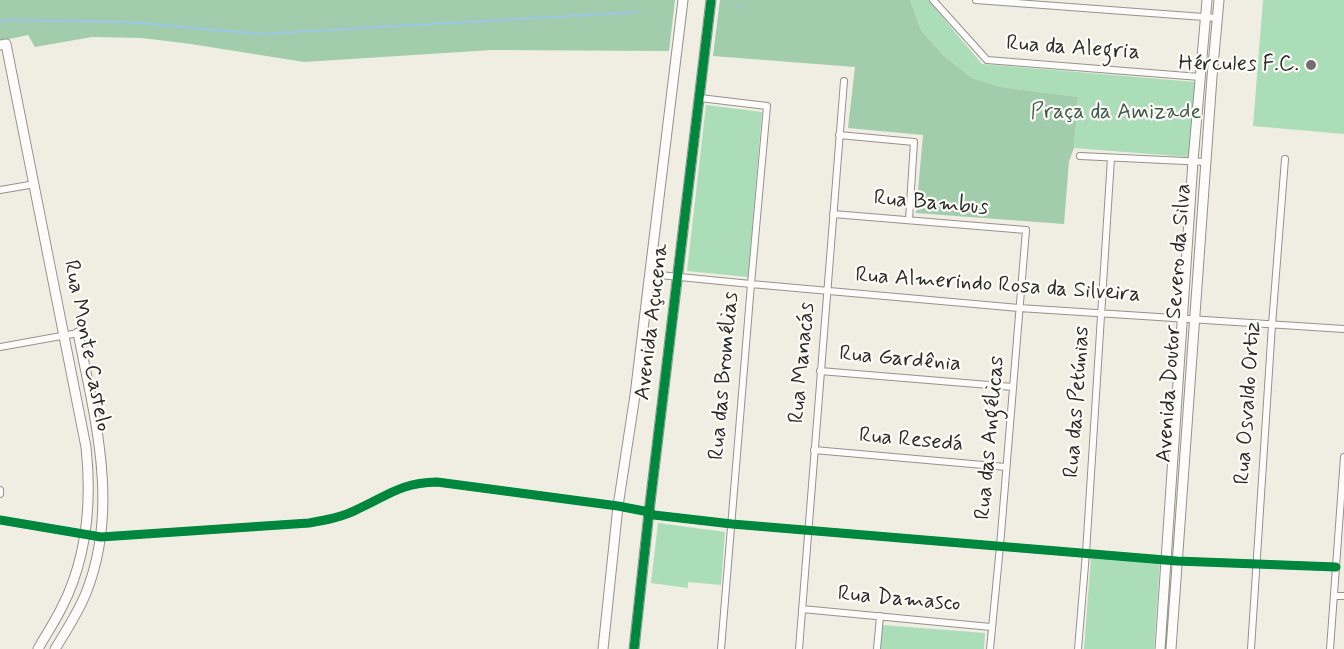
<!DOCTYPE html>
<html>
<head>
<meta charset="utf-8">
<style>
  body { margin:0 }
  canvas { display:block; background:#f0ede3 }
</style>
</head>
<body>
<canvas width="1344" height="649"></canvas>
<script>
const ctx = document.querySelector('canvas').getContext('2d');
ctx.lineJoin = 'round';
function fillPath(path, color) { ctx.fillStyle = color; ctx.fill(path, 'evenodd'); }
function stroke(path, color, width, dash) { ctx.strokeStyle = color; ctx.lineWidth = width; ctx.lineCap = dash ? 'butt' : 'round'; ctx.setLineDash(dash || []); ctx.stroke(path); }
function label(font, color, halo, rows, align = 'center') {
  ctx.font = font + ' Mynerve,sans-serif'; ctx.lineWidth = 4.5; ctx.setLineDash([]); ctx.textBaseline = 'middle'; ctx.strokeStyle = halo; ctx.fillStyle = color; for (const [text, x, y, turn = 0] of rows) {
    ctx.save(); ctx.translate(x, y); ctx.rotate((+turn || 0) * Math.PI / 180); ctx.textAlign = isNaN(turn) ? turn : align; if (halo) ctx.strokeText(text, 0, 0); ctx.fillText(text, 0, 0); ctx.restore();
  }
}
fillPath(new Path2D(`
  M 910,0 L 928,0 L 982,64 L 1196,82 L 1189,157 L 1074,148 L 1078,97 L 1001,87 L 972,78 L 943,55 L 921,30 Z
  M 1263,0 L 1344,0 L 1344,134 L 1253,126 Z
  M 706,105 L 762,112 L 748,277 L 687,271 Z
  M 658,523 L 725,532 L 721,585 L 688,582 L 688,588 L 651,583 Z
  M 1091,557 L 1160,562 L 1154,649 L 1084,649 Z
  M 882,625 L 985,633 L 984,649 L 880,649 Z`), '#acddb9');
fillPath(new Path2D(`
  M 0,0 L 675,0 L 669,51 L 492,50 L 304,62 L 191,44 L 142,38 L 92,37 L 35,47 L 28,35 L 0,41 Z
  M 720,0 L 910,0 L 921,30 L 943,55 L 972,78 L 1001,87 L 1078,97 L 1074,148 L 1069,161 L 1064,224 L 916,213 L 923,135 L 848,128 L 855,67 L 713,56 Z`), '#a1cdad');
stroke(new Path2D(`
  M 737,6 L 741,6
  M 0,22 L 6,20 L 129,22 L 260,34 L 638,12`), '#9dc6e9', 2);
const street = new Path2D(`
  M 933,0 L 987,60 L 1200,77
  M 976,0 L 1217,18
  M 700,98 L 767,106 L 751,284 L 721,649
  M 839,135 L 914,142 L 909,220
  M 1080,156 L 1206,162
  M 0,190 L 35,184
  M 833,214 L 1026,230 L 1000,546 L 990,649
  M 649,274 L 751,284 L 1019,308 L 1344,329
  M 0,347 L 78,333
  M 820,371 L 1013,387
  M 814,450 L 1006,467
  M 0,490 L 0,494
  M 0,520 L 101,537 L 309,523 C 326,520 343,517 358,509 C 389,495 400,483 437,482 L 618,506 L 649,512 L 654,515 L 732,524 L 1177,561 L 1336,567
  M 1334,596 L 1344,596
  M 802,609 L 991,627
  M 799,649 L 844,81
  M 877,649 L 880,616
  M 1078,649 L 1086,553 L 1111,158
  M 1251,649 L 1272,325 L 1285,159
  M 1330,649 L 1344,457`);
const secondary = new Path2D(`
  M 0,45 L 6,44 L 86,447 C 92,503 87,559 61,609 C 54,623 45,636 38,649
  M 55,649 C 66,631 78,613 86,593 C 120,508 95,419 78,333
  M 603,649 L 618,506 L 635,395 L 683,0
  M 634,649 L 649,512 L 711,0
  M 1160,649 L 1193,161 L 1207,0
  M 1171,649 L 1212,77 L 1219,0`);
stroke(street, '#94928d', 8);
stroke(secondary, '#94928d', 11);
stroke(street, '#fdfcfb', 6);
stroke(secondary, '#fdfcfb', 9);
stroke(new Path2D(`
  M 0,520 L 101,537 L 309,523 C 326,520 343,517 358,509 C 389,495 400,483 437,482 L 618,506 L 649,512 L 654,515 L 732,524 L 1177,561 L 1336,567
  M 634,649 L 649,512 L 711,0`), '#00873e', 9);
for (const [x, y, r, color] of [
  [1311,65,6,"#706f6b"]
]) { const dot = new Path2D(); dot.arc(x, y, r, 0, 2 * Math.PI); ctx.fillStyle = color; ctx.fill(dot); stroke(dot, '#fdfcf7', 2); }
label('22px', '#2b2b2b', '#fdfcf7', [
  ["Rua da Alegria",1073,49,4],
  ["Rua Bambus",931,204,5],
  ["Rua Almerindo Rosa da Silveira",998,286,4],
  ["Avenida Açucena",653,322,-83],
  ["Avenida Doutor Severo da Silva",1175,323,-86],
  ["Rua Monte Castelo",86,346,79],
  ["Rua Gardênia",900,360,5],
  ["Rua Manacás",803,363,-85],
  ["Rua das Bromélias",725,376,-85],
  ["Rua das Petúnias",1078,402,-86],
  ["Rua Osvaldo Ortiz",1249,403,-86],
  ["Rua das Angélicas",991,438,-85],
  ["Rua Resedá",911,441,5],
  ["Rua Damasco",899,600,5]
]);
label('22px', '#2b2b2b', '#fdfcf7', [
  ["Hércules F.C.",1299,65]
], 'right');
label('22px', '#415d4b', '#fdfcf7', [
  ["Praça da Amizade",1116,113]
]);
</script>
</body>
</html>
